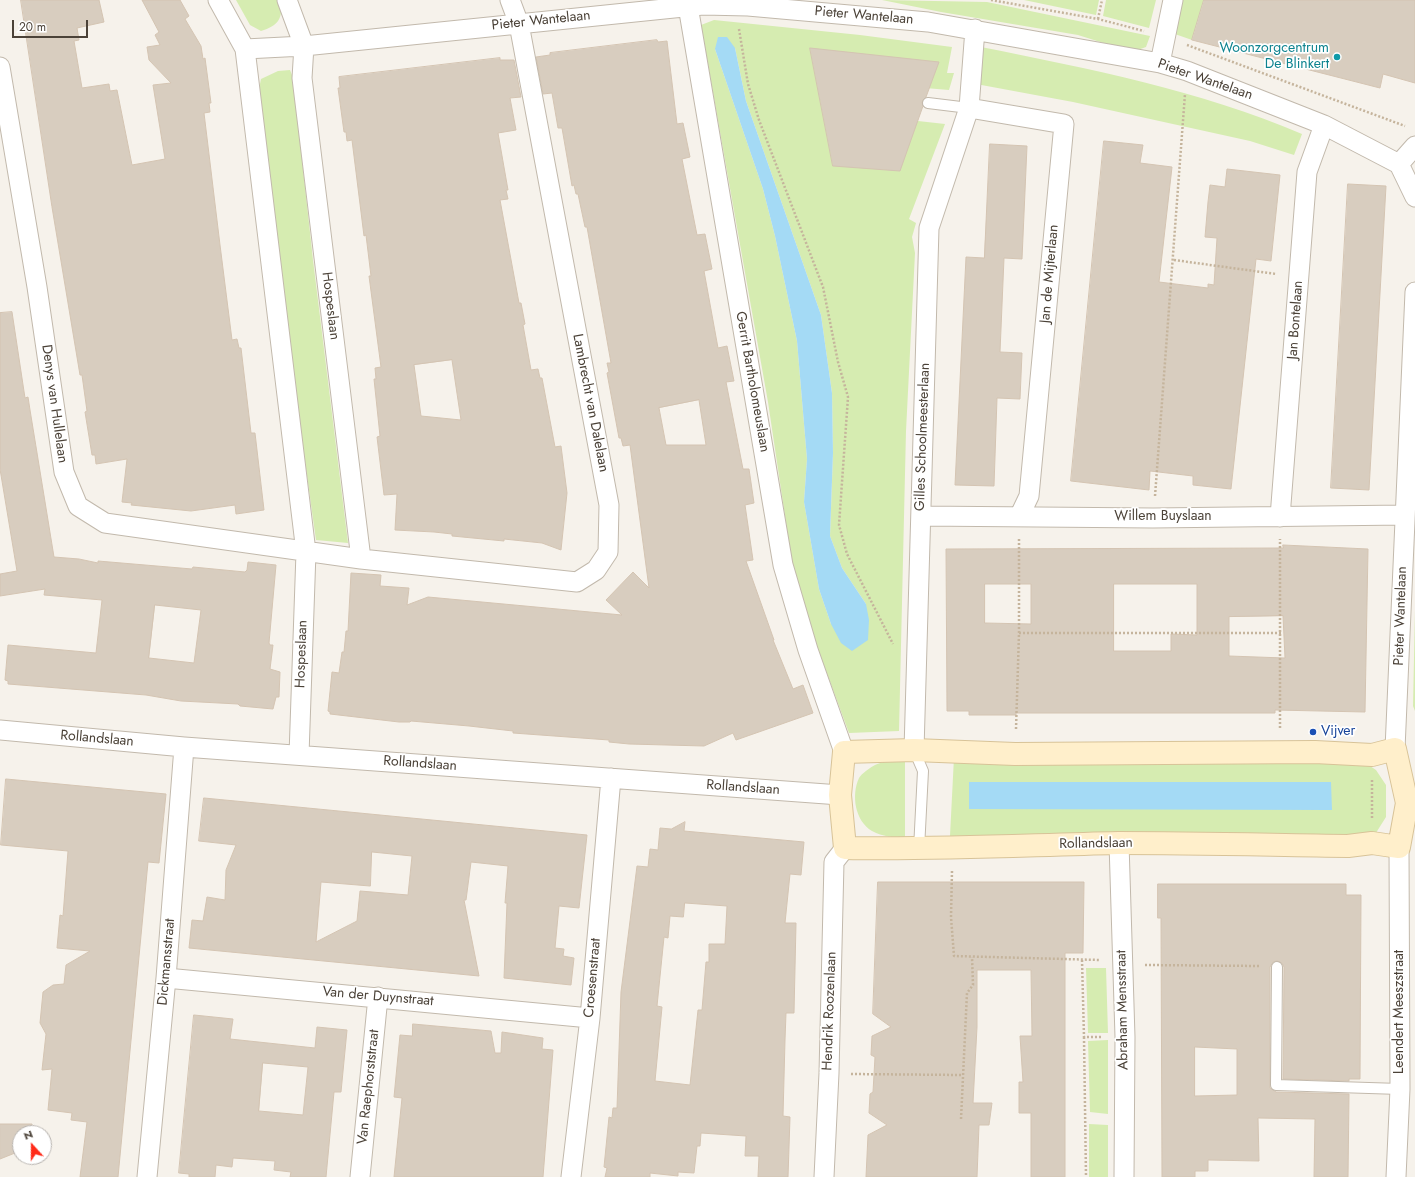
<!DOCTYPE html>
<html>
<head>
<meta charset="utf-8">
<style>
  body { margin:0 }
  #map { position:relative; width:1415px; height:1177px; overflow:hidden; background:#f6f2eb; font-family:Jost,sans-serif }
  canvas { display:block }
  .north { position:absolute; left:12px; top:1125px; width:40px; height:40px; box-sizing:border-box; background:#fff; border:1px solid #b7b3af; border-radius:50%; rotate:339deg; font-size:11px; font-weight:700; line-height:16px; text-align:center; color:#4b4238 }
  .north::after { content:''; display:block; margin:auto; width:14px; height:18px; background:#ff2a18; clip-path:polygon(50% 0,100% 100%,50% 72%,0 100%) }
  .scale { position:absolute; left:12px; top:20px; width:76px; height:18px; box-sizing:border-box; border:2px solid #4b4238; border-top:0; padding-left:5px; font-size:12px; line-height:14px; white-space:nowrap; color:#4b4238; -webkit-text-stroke:3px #fff; paint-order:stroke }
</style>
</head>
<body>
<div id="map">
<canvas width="1415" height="1177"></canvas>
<div class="north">N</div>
<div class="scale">20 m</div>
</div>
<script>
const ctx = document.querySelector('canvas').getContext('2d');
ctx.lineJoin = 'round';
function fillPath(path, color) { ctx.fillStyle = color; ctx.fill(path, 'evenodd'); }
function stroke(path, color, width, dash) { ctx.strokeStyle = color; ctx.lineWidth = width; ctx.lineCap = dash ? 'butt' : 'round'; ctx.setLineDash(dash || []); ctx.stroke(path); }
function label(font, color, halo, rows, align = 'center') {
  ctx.font = font + ' Jost,sans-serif'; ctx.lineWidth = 3.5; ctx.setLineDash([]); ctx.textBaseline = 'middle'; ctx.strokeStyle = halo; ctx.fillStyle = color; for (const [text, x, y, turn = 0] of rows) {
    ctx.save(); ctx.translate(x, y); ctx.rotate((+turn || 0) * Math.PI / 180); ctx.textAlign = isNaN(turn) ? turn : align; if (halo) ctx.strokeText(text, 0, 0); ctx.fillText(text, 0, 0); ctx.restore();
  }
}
fillPath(new Path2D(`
  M 236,0 L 280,0 C 284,18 278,26 261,31 L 250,25 Z
  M 882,0 L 987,2 L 1150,36 L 1146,47 L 1132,52 L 1078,35 L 941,12 Z
  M 1024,0 L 1099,0 L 1096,15 Z
  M 1106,0 L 1156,0 L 1149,28 L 1103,16 Z
  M 1180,0 L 1204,0 L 1192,40 L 1172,33 Z
  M 714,20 L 860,35 L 952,47 L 947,73 L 954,73 L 949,90 L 913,87 L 909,120 L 945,124 L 909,219 L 916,223 L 912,237 L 915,253 L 906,431 L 899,731 L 849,733 L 796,590 L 768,402 L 701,25 ZM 735,48 L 746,101 L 821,315 L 832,393 L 833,453 L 830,536 L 842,568 L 866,604 L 831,624 L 819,589 L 804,502 L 807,459 L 797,341 L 775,236 L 763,189 L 715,49 Z
  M 981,47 C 1090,69 1199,90 1302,134 L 1294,155 L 1250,141 L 1073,102 L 976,84 Z
  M 290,70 L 298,90 L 300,141 L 313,260 L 348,543 L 316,540 L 289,348 L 259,89 L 261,79 L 278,71 Z
  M 1415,610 L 1415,711 L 1413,706 Z
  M 954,757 L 1361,760 L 1376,770 L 1386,785 L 1386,817 L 1374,836 L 950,836 Z
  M 905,760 L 905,838 C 893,837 883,837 872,831 C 855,821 851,795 859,778 C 861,774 871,767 875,765 C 885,760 895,761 905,760 Z
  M 1086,968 L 1106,968 L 1108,1033 L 1088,1033 Z
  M 1108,1040 L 1108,1114 L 1090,1112 L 1088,1041 Z
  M 1089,1124 L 1108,1125 L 1108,1177 L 1089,1177 Z`), '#d6ecb1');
fillPath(new Path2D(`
  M 718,37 L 727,37 L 735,48 L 746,101 L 821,315 L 832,393 L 833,453 L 830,536 L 842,568 L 866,604 L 869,620 L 868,640 L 852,651 L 841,643 L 831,624 L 819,589 L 804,502 L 807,459 L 797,341 L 775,236 L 763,189 L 715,49 Z
  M 969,782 L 1331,782 L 1332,810 L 969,809 Z`), '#a4daf5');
const building = new Path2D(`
  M 21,0 L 99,0 L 104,22 L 77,28 L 79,40 L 74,41 L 82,88 L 109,84 L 110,91 L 117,90 L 132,165 L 165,159 L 153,85 L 171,83 L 149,60 L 147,47 L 160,45 L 155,35 L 159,32 L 142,0 L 180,0 L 189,16 L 185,19 L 201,46 L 203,59 L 205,58 L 211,103 L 209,103 L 210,112 L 204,113 L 220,245 L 232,340 L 237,339 L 239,348 L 241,348 L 251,433 L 255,433 L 264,510 L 236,514 L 235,505 L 191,511 L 131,505 L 132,503 L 122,502 L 127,459 L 96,464 L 95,455 L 92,455 L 85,412 L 87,411 L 82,375 L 80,375 L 52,207 Z
  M 1204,0 L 1415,0 L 1415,83 L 1383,74 L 1380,88 L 1192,40 Z
  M 657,40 L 658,42 L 667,41 L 677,124 L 683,123 L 690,157 L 682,159 L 697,235 L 705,234 L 712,269 L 704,271 L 718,348 L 727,346 L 734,381 L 726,382 L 743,469 L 749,469 L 754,503 L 745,505 L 753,560 L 746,561 L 774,640 L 773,640 L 793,689 L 803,685 L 813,713 L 736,740 L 733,733 L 704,746 L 629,744 L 609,742 L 609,740 L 513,733 L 513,731 L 469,726 L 411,721 L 410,722 L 399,722 L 330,714 L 330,712 L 328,711 L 332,672 L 339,673 L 342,652 L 344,652 L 346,631 L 348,631 L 351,573 L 381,575 L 380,586 L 409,588 L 407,605 L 428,597 L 622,615 L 606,600 L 633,572 L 649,588 L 630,445 L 623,446 L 621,438 L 619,438 L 607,373 L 609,372 L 607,363 L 611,363 L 587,227 L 585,227 L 578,194 L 576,194 L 574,185 L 572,186 L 562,128 L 558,128 L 552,93 L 543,94 L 536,57 L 550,55 L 550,53 ZM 699,400 L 706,445 L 666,445 L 659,408 Z
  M 810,48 L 939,62 L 926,97 L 922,102 L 923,106 L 900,171 L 833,166 Z
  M 500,58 L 500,60 L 514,60 L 521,97 L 510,98 L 516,130 L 498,133 L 508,190 L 506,190 L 508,199 L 500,200 L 519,303 L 521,303 L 525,324 L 523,325 L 531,370 L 538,369 L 540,378 L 542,378 L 555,447 L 561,446 L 567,493 L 561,550 L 542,543 L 504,539 L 504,541 L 452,536 L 452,534 L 434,532 L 395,530 L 397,494 L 384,495 L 377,437 L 380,436 L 374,379 L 376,379 L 375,368 L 381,367 L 369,276 L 371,276 L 366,235 L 364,236 L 352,140 L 347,141 L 346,132 L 344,132 L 338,88 L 340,88 L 339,77 ZM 452,360 L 461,420 L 421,416 L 414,365 Z
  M 1104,141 L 1143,145 L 1140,163 L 1172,167 L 1159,282 L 1208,288 L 1208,284 L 1214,285 L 1217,238 L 1205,237 L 1208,202 L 1210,185 L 1225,187 L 1227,169 L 1280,175 L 1271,261 L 1256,259 L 1231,489 L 1193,485 L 1193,476 L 1150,471 L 1149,490 L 1071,481 Z
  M 990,144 L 1027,146 L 1022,259 L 1004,258 L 1000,352 L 1022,353 L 1020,399 L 997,398 L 994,486 L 955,485 L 966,257 L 984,258 Z
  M 1348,184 L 1386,186 L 1369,490 L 1331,488 Z
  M 12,312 L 25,398 L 28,397 L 30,410 L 54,557 L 79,559 L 98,563 L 98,561 L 192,569 L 193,567 L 245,572 L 247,570 L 248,562 L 276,565 L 269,643 L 270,645 L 273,645 L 270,669 L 280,672 L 279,697 L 276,697 L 273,709 L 240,706 L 238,704 L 181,701 L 146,695 L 8,684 L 8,681 L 5,680 L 8,645 L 96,653 L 102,600 L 44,595 L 45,589 L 0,596 L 0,574 L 17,571 L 0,469 L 0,313 ZM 155,605 L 201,610 L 194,663 L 149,658 Z
  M 1283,545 L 1368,549 L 1365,712 L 1275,710 L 1275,713 L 1016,713 L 1016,715 L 969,715 L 969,711 L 947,711 L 946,549 L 1283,548 ZM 985,584 L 1031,584 L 1031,624 L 985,623 ZM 1114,584 L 1197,584 L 1197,635 L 1171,634 L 1171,651 L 1114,651 ZM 1283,616 L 1285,658 L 1229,656 L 1229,617 Z
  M 6,779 L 166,794 L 159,863 L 148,862 L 118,1177 L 80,1177 L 87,1122 L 71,1120 L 72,1113 L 48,1110 L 52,1069 L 42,1070 L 46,1034 L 40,1023 L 43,992 L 53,985 L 64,984 L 66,965 L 90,951 L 57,948 L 60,915 L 63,916 L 68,851 L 1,845 Z
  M 204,798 L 587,835 L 579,908 L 559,906 L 555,948 L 564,949 L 563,956 L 574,958 L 571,985 L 504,978 L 507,903 L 505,903 L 508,866 L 471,862 L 466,900 L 464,900 L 479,976 L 189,948 L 192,920 L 203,921 L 207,897 L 225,900 L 226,870 L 236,845 L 199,841 ZM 372,852 L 412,856 L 408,895 L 360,891 L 357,921 L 316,942 L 321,882 L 370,886 Z
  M 685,822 L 684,831 L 804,842 L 801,875 L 790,874 L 785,923 L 796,923 L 794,1013 L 786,1013 L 785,1040 L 783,1116 L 790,1117 L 788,1177 L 758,1177 L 759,1156 L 745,1156 L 746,1136 L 701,1133 L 700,1146 L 697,1146 L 694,1173 L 678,1172 L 678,1176 L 650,1173 L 650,1177 L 605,1177 L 607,1168 L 604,1167 L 609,1117 L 612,1118 L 613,1108 L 617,1108 L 621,992 L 637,866 L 648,867 L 650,849 L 658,850 L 660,828 L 671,829 ZM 685,903 L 727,906 L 725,944 L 709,944 L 709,962 L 706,962 L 702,1010 L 698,1010 L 690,1085 L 655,1081 L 662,1007 L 657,1006 L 664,937 L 668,938 L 670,916 L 683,917 Z
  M 878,882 L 1084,882 L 1083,953 L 1065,953 L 1065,1177 L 1031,1177 L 1031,1113 L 1019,1113 L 1019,1082 L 1023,1082 L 1020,1036 L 1032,1036 L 1031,970 L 977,970 L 977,1027 L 973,1103 L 992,1103 L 989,1125 L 979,1125 L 977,1177 L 866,1177 L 868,1135 L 887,1125 L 869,1113 L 870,1094 L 873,1092 L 875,1057 L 871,1055 L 872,1036 L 891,1027 L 873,1014 Z
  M 1158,884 L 1346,884 L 1346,895 L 1361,895 L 1360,1079 L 1349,1079 L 1349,1081 L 1283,1079 L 1284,967 L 1282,963 L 1277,961 L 1273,962 L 1270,967 L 1270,1088 L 1276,1092 L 1349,1094 L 1348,1177 L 1314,1177 L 1315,1119 L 1258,1118 L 1259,1161 L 1208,1160 L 1208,1171 L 1195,1171 L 1195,1177 L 1162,1177 L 1161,918 L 1158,918 ZM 1195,1047 L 1237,1049 L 1237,1095 L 1195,1096 Z
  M 194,1015 L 233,1019 L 230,1039 L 315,1048 L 317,1027 L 347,1030 L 341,1092 L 334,1092 L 326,1177 L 290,1177 L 291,1172 L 274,1170 L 275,1161 L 233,1158 L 232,1167 L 216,1165 L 215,1177 L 189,1177 L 189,1174 L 179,1173 ZM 263,1063 L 308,1067 L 303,1115 L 259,1111 Z
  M 413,1024 L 491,1031 L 495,1053 L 501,1053 L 502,1032 L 543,1038 L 542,1049 L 553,1050 L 543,1177 L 394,1177 L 402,1098 L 394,1097 L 400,1035 L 412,1036 Z
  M 0,1124 L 32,1124 L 32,1133 L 20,1133 L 20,1151 L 0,1159 Z`);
fillPath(building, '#d8cdbf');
stroke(building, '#d4c4b2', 1);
const lane = new Path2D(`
  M 928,103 L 969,108
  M 914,750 L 923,771 L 919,849
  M 1277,967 L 1276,1085 L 1400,1089`);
const street = new Path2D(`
  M 218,0 L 245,49 L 306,552 L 299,755
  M 287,0 L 304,46 L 302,78 L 361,559
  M 688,6 L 783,565 L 808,650 L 844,752
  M 245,49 L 304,46 L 703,5 L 748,6 L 928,22 L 1160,63 L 1187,71 L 1324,125 L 1399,164 L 1415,197
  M 1160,63 L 1173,0
  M 0,67 L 37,287 L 64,472 L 78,506 L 105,523 L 361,559 L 577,582 L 596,570 L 608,552 L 609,505 L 519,24 L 510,0
  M 969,108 L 1064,124 L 1029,496 L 1019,517
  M 1399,164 L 1415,146
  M 921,516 L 1153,518 L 1405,515
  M 1280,517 L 1307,172 L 1324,125
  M 0,730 L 184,747 L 840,795
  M 1395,749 L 1415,292
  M 914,750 L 929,228 L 969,108 L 975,29
  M 1119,843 L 1125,1037 L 1124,1177
  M 166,978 L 590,1018
  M 147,1177 L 166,978 L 184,747
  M 360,1177 L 378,997
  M 571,1177 L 590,1018 L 611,778
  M 824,1177 L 829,1073 L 834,862 L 845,848
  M 1396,1177 L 1400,1089 L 1399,847`);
const secondary = new Path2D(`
  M 1395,749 L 1407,803 L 1399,847 L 1372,843 L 1348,846 C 1272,845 1195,843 1118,843 C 1027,845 936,850 845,848 L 840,795 L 844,752 L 914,750 L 1015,754 L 1315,752 L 1372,755 Z`);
stroke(lane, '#c2b9ac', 12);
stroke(street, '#c2b9ac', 21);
stroke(secondary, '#d8c398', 24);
stroke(new Path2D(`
  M 991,0 L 1098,19 L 1144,31
  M 1098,19 L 1102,0
  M 739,29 L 748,84 L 759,120 L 823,287 L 838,362 L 848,397 L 839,525 L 847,554 L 893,644
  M 1187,45 L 1405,126
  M 1174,260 L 1276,274
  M 1155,496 L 1185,94
  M 1019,633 L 1281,633
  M 1280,728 L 1280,539
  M 1016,729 L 1019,633 L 1019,538
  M 1372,818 L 1372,779
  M 952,871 L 951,917 L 954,956 L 1100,960
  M 1082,960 L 1084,1037 L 1102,1037
  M 1145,965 L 1260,966
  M 1084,1037 L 1086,1177
  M 851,1074 L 963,1075
  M 961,1119 L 967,993 L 973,985 L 972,957`), '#c5b49c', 2.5, [2, 2]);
stroke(lane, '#fff', 10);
stroke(street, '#fff', 19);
stroke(secondary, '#ffefcb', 22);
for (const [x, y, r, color] of [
  [1337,57,4,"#0f9aa8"],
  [1313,732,4,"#1a4fb4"]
]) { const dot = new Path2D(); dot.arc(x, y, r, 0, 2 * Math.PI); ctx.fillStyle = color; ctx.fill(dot); stroke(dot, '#fff', 1.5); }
label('14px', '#4b4238', '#fff', [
  ["Pieter Wantelaan",864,16,5],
  ["Pieter Wantelaan",541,21,-6],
  ["Pieter Wantelaan",1205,80,19],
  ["Jan de Mijterlaan",1050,274,-85],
  ["Hospeslaan",330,306,83],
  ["Jan Bontelaan",1296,320,-86],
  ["Gerrit Bartholomeuslaan",752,382,80],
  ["Lambrecht van Dalelaan",590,403,79],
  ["Denys van Hullelaan",54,404,82],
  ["Gilles Schoolmeesterlaan",923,437,-88],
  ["Willem Buyslaan",1163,517],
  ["Pieter Wantelaan",1401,616,-88],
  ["Hospeslaan",302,654,-88],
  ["Rollandslaan",97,739,5],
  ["Rollandslaan",420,764,4],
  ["Rollandslaan",743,788,4],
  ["Rollandslaan",1096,844,-1],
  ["Dickmansstraat",167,962,-85],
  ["Croesenstraat",593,978,-85],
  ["Van der Duynstraat",378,997,5],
  ["Abraham Mensstraat",1123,1010,-91],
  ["Hendrik Roozenlaan",830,1011,-88],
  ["Leendert Meeszstraat",1400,1012,-90],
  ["Van Raephorststraat",369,1087,-84]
]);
label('14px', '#0d838f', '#fff', [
  ["Woonzorgcentrum",1329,49],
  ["De Blinkert",1329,65]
], 'right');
label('14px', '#164399', '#fff', [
  ["Vijver",1321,732]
], 'left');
</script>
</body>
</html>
